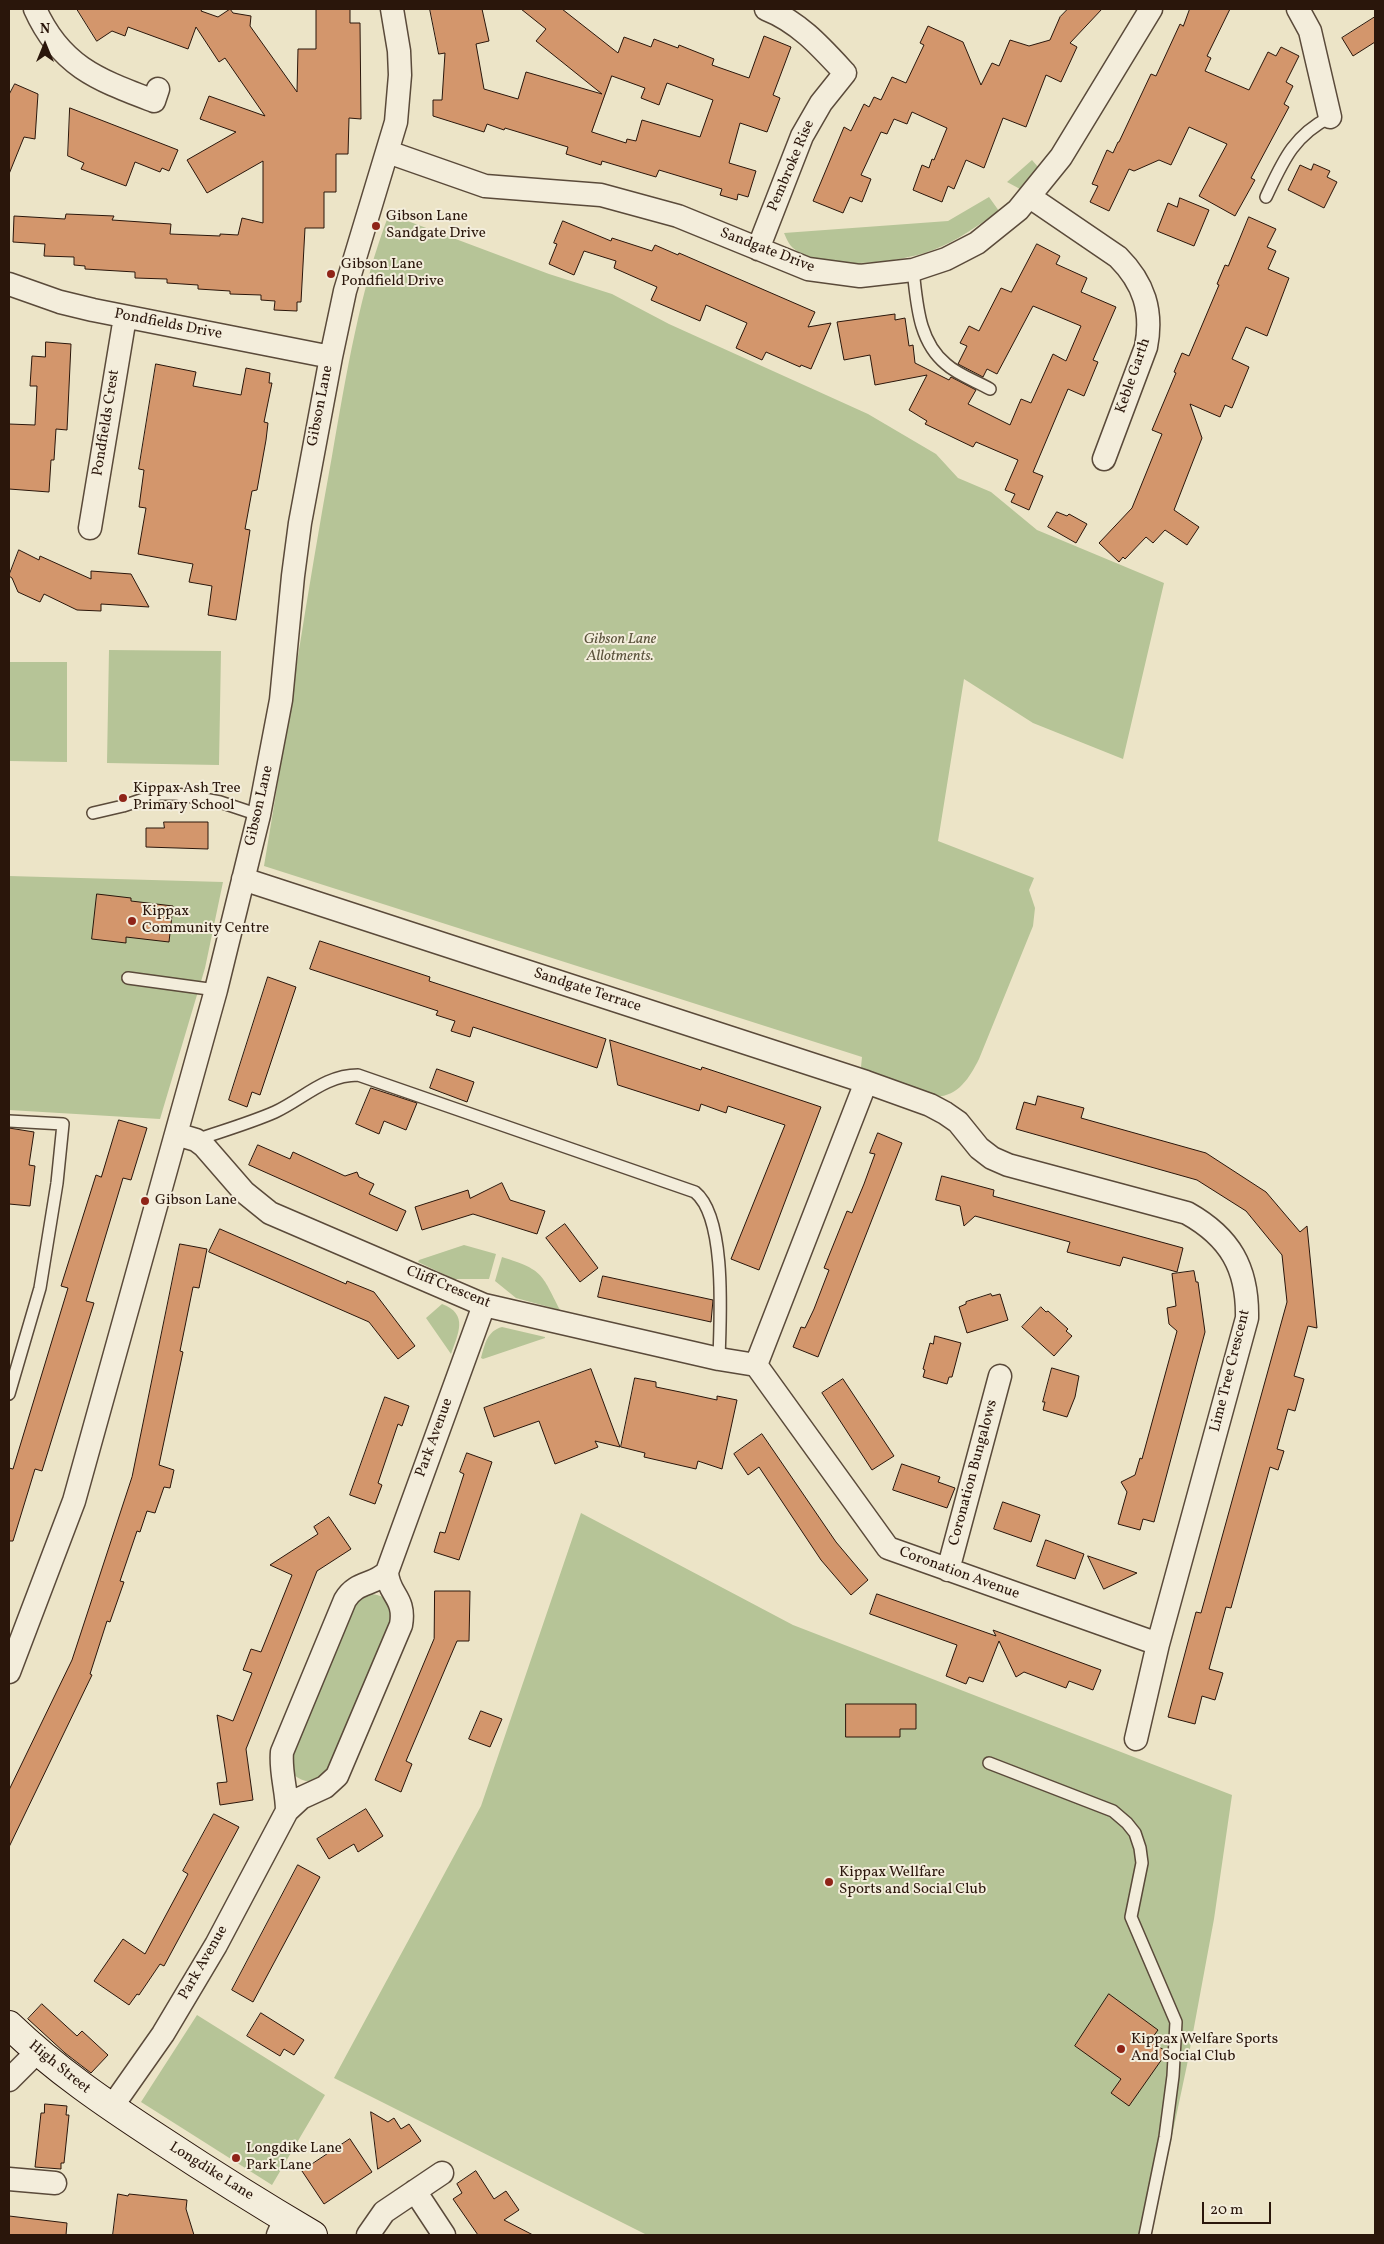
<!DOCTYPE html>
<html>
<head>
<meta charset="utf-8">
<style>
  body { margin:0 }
  #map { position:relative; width:1384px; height:2244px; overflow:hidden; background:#ece4c7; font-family:Vollkorn,serif }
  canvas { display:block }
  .frame { position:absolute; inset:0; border:10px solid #2a160b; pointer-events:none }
  .north { position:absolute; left:20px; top:20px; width:50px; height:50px; -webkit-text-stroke:4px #f3eddb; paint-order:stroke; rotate:0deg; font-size:14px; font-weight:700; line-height:20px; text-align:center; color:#2a160b }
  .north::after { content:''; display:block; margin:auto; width:18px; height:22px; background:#2a160b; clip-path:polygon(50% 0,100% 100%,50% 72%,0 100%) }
  .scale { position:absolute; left:1202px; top:2202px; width:69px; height:22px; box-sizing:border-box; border:2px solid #2a160b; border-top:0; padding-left:6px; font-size:15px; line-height:18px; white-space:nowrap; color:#2a160b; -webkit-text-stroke:4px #f3eddb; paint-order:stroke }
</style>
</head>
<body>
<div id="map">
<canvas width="1384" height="2244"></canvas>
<div class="frame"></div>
<div class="north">N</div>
<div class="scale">20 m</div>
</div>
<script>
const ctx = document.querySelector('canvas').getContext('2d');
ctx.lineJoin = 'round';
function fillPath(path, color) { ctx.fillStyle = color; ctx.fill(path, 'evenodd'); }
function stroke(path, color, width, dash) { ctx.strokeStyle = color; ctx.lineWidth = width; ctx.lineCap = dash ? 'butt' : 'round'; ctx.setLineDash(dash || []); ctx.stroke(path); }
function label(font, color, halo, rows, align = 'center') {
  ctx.font = font + ' Vollkorn,serif'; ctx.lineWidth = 4; ctx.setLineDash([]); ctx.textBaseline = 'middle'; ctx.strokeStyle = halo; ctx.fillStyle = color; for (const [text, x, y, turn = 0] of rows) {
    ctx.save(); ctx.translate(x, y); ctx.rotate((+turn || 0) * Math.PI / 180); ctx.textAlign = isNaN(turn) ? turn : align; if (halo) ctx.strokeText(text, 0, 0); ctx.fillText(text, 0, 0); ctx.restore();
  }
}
fillPath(new Path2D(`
  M 1032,160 L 1038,167 L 1020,189 L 1007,182 Z
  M 989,197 L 999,211 C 977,226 957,241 933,250 C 899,263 829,271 797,251 C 790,247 787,240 784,233 L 948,221 Z
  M 389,214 L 549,274 L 612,294 L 669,324 L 868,414 L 936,454 L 958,478 L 991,492 L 1037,530 L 1164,583 L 1123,759 L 1033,723 L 964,679 L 938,841 L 1034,878 L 1029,890 L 1035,908 L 1033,926 L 979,1059 C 969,1079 956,1100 930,1096 L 871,1076 L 861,1067 L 862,1057 L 264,866 C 287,729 307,592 332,456 C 346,376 360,289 389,214 Z
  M 109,650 L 221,651 L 219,765 L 107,763 Z
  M 9,662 L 67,662 L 67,762 L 9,761 Z
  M 9,876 L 223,882 L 205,968 L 160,1119 L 9,1110 Z
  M 464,1245 L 496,1254 L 489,1279 L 454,1279 L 418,1262 L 419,1260 Z
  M 502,1257 C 543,1270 541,1273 560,1310 L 516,1298 L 495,1281 Z
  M 442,1304 C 469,1314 458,1334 451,1354 L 426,1318 Z
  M 502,1327 L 545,1337 L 545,1338 L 483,1359 L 481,1358 C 485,1344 487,1331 502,1327 Z
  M 581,1513 L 793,1625 L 1232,1795 L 1214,1919 L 1187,2065 L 1151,2235 L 647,2235 L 334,2078 L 481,1806 Z
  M 369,1594 C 386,1594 390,1603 392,1619 L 327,1773 C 317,1784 304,1784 293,1774 L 290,1754 L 357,1600 Z
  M 197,2015 L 325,2095 L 272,2185 L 141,2102 Z`), '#b6c497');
const building = new Path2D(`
  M 77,9 L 202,9 L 201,11 L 218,17 L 230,9 L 233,13 L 251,16 L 250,26 L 297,92 L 298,49 L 316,49 L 316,9 L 350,9 L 350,23 L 360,23 L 361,119 L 349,118 L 348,154 L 336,154 L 336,192 L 324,192 L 324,228 L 305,228 L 301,302 L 297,302 L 297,311 L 274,310 L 275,301 L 261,300 L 261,295 L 230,294 L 230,291 L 198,289 L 198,285 L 167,283 L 167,279 L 135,278 L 135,272 L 85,269 L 85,266 L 74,265 L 74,257 L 44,256 L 45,244 L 13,242 L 14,216 L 65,219 L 66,214 L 114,216 L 112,220 L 171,224 L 170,234 L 220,236 L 220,234 L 238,235 L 242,218 L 263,223 L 263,161 L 207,193 L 187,160 L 236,132 L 200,119 L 209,96 L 265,116 L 225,58 L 219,62 L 196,27 L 188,49 L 128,27 L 125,36 L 112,31 L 97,41 Z
  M 430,9 L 482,9 L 489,41 L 476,44 L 484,89 L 518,99 L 526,72 L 602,94 L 536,41 L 546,29 L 521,9 L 562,9 L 618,53 L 624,37 L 651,47 L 654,39 L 678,48 L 679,45 L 714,59 L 712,65 L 749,78 L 764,36 L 791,47 L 773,95 L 780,98 L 767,132 L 740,123 L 729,163 L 756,171 L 748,197 L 738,194 L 737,200 L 720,195 L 722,189 L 659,170 L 656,177 L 602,161 L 601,165 L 566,154 L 568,147 L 505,128 L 504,130 L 487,124 L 484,132 L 433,116 L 433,100 L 442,100 L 445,53 L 439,54 ZM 612,76 L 645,88 L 641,98 L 659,105 L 667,83 L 713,100 L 700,137 L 642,120 L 636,141 L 627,139 L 626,143 L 592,132 Z
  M 1068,9 L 1102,9 L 1070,43 L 1077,47 L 1061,82 L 1046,75 L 1026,127 L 1003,118 L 984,168 L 966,160 L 954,189 L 948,186 L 942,202 L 913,190 L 922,165 L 929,168 L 932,159 L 934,160 L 947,128 L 912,112 L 907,124 L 894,119 L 887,134 L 881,132 L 861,175 L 871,179 L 862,202 L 850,197 L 843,213 L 813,201 L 844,127 L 851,131 L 864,104 L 869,107 L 874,97 L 881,100 L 892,77 L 906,83 L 924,45 L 920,43 L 928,26 L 963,42 L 981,85 L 992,63 L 999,66 L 1010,40 L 1029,46 L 1050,40 L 1060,17 Z
  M 1190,9 L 1230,9 L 1207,56 L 1211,58 L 1205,71 L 1249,90 L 1268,52 L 1276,56 L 1281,47 L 1299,56 L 1286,82 L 1293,86 L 1284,104 L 1289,107 L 1251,178 L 1255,180 L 1235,216 L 1199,196 L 1227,144 L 1189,127 L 1171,165 L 1159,160 L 1134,171 L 1129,169 L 1109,211 L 1090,202 L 1098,186 L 1092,184 L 1107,150 L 1113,153 L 1118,142 L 1119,142 L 1151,74 L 1156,76 L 1180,24 L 1183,26 Z
  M 1375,17 L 1375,42 L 1353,56 L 1342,38 Z
  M 15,84 L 38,94 L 35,139 L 24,137 L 9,174 L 9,95 Z
  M 70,108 L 178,150 L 169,171 L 162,168 L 160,172 L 135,162 L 126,186 L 81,169 L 84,163 L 68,156 Z
  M 1314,164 L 1330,171 L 1327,177 L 1337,182 L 1324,208 L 1288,190 L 1300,165 L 1311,170 Z
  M 1180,198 L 1209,210 L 1194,246 L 1157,231 L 1168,203 L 1177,207 Z
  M 1249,217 L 1276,229 L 1267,247 L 1276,251 L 1268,269 L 1289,278 L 1267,336 L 1246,327 L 1232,359 L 1249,367 L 1232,408 L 1225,405 L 1220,417 L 1190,404 L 1202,438 L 1174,510 L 1199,527 L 1187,545 L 1165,530 L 1153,543 L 1146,537 L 1125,559 L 1123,557 L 1119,562 L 1099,543 L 1132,508 L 1162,434 L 1152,430 L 1176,373 L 1174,372 L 1182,353 L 1189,356 L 1219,285 L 1217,284 L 1225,265 L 1228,266 Z
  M 563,221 L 611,241 L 612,238 L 652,251 L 655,245 L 678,255 L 679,253 L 815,312 L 808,327 L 831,323 L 811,369 L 801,365 L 800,367 L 766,352 L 762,360 L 736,348 L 747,323 L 706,305 L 700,321 L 651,300 L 657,287 L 614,268 L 616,261 L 584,251 L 574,275 L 549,264 L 557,244 L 554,243 Z
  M 1037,244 L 1060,256 L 1056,264 L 1087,278 L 1081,292 L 1116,307 L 1093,360 L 1098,362 L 1084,396 L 1068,389 L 1033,472 L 1043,476 L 1029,510 L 1011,502 L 1015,494 L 1005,490 L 1018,460 L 976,442 L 973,447 L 925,424 L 927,421 L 909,410 L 927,375 L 875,385 L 870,355 L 844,360 L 837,322 L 895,314 L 895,320 L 905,318 L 909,346 L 913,345 L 915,363 L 949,380 L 951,377 L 976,390 L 968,404 L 1010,425 L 1021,399 L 1031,403 L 1053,354 L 1066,361 L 1081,326 L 1033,306 L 997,374 L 987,369 L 983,377 L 958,364 L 967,346 L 960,343 L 969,326 L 979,331 L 1001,288 L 1011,292 Z
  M 46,342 L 71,344 L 67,430 L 56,429 L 54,460 L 51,460 L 49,492 L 9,489 L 9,424 L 35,425 L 37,386 L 30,386 L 32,356 L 45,357 Z
  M 156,364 L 196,372 L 193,386 L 241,395 L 246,368 L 270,373 L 269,383 L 272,383 L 264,422 L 268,423 L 266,440 L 257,490 L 252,491 L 245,529 L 250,530 L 236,620 L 208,615 L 212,586 L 189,582 L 193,564 L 138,554 L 146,508 L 139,507 L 144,470 L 139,469 Z
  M 1057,512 L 1067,516 L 1069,514 L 1087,524 L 1076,543 L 1048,527 Z
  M 19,550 L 39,560 L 40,556 L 91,579 L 91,571 L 131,574 L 149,607 L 101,604 L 101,611 L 77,610 L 44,594 L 40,602 L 18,592 L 12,578 L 9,576 Z
  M 164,822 L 208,822 L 208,849 L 146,847 L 146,828 L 164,828 Z
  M 97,894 L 131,898 L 131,901 L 173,906 L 169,942 L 126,937 L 126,943 L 92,939 Z
  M 320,941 L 430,977 L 429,981 L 606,1039 L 597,1068 L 473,1027 L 470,1037 L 451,1031 L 455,1021 L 436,1015 L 438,1011 L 310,969 Z
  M 268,977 L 296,987 L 260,1095 L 252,1092 L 247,1107 L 229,1100 Z
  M 610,1040 L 701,1070 L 702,1067 L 720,1073 L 821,1107 L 759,1270 L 731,1259 L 785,1125 L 728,1106 L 726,1113 L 701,1104 L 699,1111 L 618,1085 Z
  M 437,1069 L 474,1082 L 467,1102 L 430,1088 Z
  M 371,1088 L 417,1103 L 406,1130 L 384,1121 L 379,1134 L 356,1124 Z
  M 1038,1096 L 1084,1108 L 1081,1118 L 1206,1153 L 1266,1192 L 1300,1232 L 1307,1226 L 1317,1328 L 1308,1326 L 1294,1376 L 1304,1379 L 1295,1411 L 1288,1409 L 1277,1449 L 1284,1451 L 1278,1470 L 1270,1467 L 1231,1608 L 1226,1607 L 1209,1669 L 1223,1673 L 1215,1700 L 1202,1696 L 1195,1724 L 1168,1717 L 1196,1612 L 1201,1613 L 1287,1302 L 1282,1255 L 1246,1211 L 1197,1180 L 1016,1129 L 1024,1102 L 1035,1105 Z
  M 119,1120 L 147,1128 L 131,1180 L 123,1178 L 86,1301 L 94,1303 L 42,1471 L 35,1469 L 13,1541 L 9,1541 L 9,1468 L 13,1469 L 68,1288 L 61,1286 L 96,1175 L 101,1177 Z
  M 9,1128 L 34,1132 L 29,1165 L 35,1166 L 30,1206 L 9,1204 Z
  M 878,1133 L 902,1143 L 818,1357 L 793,1347 L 801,1327 L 805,1328 L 814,1309 L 829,1270 L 824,1268 L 847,1211 L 852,1213 L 864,1184 L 875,1154 L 870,1153 Z
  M 258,1145 L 290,1159 L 293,1152 L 345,1176 L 357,1172 L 359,1177 L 374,1184 L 369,1194 L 406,1211 L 397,1231 L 249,1165 Z
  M 942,1176 L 994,1190 L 993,1196 L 1183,1248 L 1177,1272 L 1123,1257 L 1120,1266 L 1067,1252 L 1070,1242 L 975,1216 L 964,1226 L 960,1206 L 936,1200 Z
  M 502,1183 L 510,1200 L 545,1211 L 537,1234 L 473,1214 L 422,1230 L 415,1207 L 468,1190 L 470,1198 Z
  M 565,1224 L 598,1268 L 580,1282 L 546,1238 Z
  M 220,1229 L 346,1284 L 347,1281 L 374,1292 L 415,1346 L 398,1359 L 369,1322 L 209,1252 Z
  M 180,1244 L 207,1249 L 199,1288 L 193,1287 L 180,1351 L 183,1352 L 159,1465 L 174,1470 L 170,1488 L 164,1487 L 155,1513 L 147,1511 L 140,1532 L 137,1531 L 120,1581 L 124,1582 L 110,1622 L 107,1621 L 90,1674 L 92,1675 L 9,1847 L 9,1790 L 72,1660 L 132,1477 Z
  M 1194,1271 L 1196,1282 L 1198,1282 L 1205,1332 L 1154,1522 L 1143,1519 L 1140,1530 L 1118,1524 L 1127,1492 L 1121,1482 L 1135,1475 L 1140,1458 L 1142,1459 L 1177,1331 L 1169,1324 L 1167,1308 L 1176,1306 L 1172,1274 Z
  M 603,1276 L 713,1300 L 711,1322 L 598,1297 Z
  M 991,1294 L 992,1296 L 1000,1294 L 1008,1320 L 967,1333 L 959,1307 L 966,1304 L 966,1302 Z
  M 1041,1307 L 1046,1312 L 1048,1311 L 1068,1329 L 1066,1331 L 1072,1336 L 1054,1356 L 1022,1327 Z
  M 935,1336 L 961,1343 L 952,1377 L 949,1377 L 947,1384 L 923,1377 L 925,1370 L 923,1369 L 930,1343 L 933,1344 Z
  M 1052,1368 L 1079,1376 L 1075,1397 L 1067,1417 L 1043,1410 L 1045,1402 L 1043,1402 Z
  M 591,1369 L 620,1447 L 595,1441 L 598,1447 L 555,1464 L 539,1421 L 494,1437 L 484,1408 Z
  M 635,1378 L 656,1382 L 656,1387 L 685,1393 L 717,1400 L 717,1396 L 737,1400 L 722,1469 L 698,1461 L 696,1469 L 644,1457 L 645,1453 L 621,1447 Z
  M 843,1379 L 894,1456 L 872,1470 L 822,1393 Z
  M 385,1397 L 409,1406 L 402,1426 L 398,1424 L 378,1483 L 382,1485 L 375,1504 L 350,1495 Z
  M 762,1434 L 836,1542 L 868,1580 L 851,1595 L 821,1560 L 759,1467 L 748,1475 L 734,1454 Z
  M 467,1453 L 492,1462 L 459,1560 L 434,1552 L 440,1532 L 445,1533 L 464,1474 L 460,1472 Z
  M 902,1464 L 940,1477 L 938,1482 L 955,1488 L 947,1508 L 893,1490 Z
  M 1003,1502 L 1040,1515 L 1031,1542 L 994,1529 Z
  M 329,1517 L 351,1549 L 317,1571 L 246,1749 L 253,1800 L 220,1805 L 217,1783 L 227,1782 L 217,1715 L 233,1721 L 252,1673 L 243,1670 L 251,1649 L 261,1652 L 292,1575 L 270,1565 L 318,1534 L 314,1527 Z
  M 1046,1540 L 1084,1554 L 1075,1579 L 1037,1566 Z
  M 1088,1556 L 1137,1573 L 1104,1589 Z
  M 435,1591 L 470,1591 L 469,1641 L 457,1641 L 406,1761 L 412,1764 L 401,1792 L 375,1780 L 434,1639 Z
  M 877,1594 L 996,1636 L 993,1630 L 1101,1670 L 1093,1690 L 1069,1681 L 1066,1688 L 1024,1672 L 1016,1677 L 999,1641 L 983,1682 L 969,1677 L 966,1684 L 946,1676 L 957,1645 L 870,1614 Z
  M 846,1704 L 916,1704 L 916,1729 L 900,1729 L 900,1737 L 846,1737 Z
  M 481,1711 L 502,1719 L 490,1747 L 469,1739 Z
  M 366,1809 L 383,1836 L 358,1852 L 354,1844 L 329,1859 L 317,1839 Z
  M 214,1814 L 239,1827 L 164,1966 L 160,1964 L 139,1995 L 137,1994 L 129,2005 L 94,1981 L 123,1939 L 145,1954 L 188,1874 L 183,1871 Z
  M 298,1865 L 320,1877 L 253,2002 L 232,1990 Z
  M 1109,1994 L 1158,2030 L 1150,2041 L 1167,2052 L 1129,2106 L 1111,2093 L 1121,2079 L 1075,2046 Z
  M 42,2004 L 77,2036 L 82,2031 L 108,2055 L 91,2073 L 65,2053 L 28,2019 Z
  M 261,2013 L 304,2040 L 294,2055 L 284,2049 L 280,2056 L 247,2036 Z
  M 45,2104 L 67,2106 L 66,2115 L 69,2115 L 64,2163 L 61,2163 L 61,2169 L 35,2167 L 41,2113 L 44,2113 Z
  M 371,2112 L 388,2122 L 394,2118 L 401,2129 L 409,2124 L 421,2141 L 378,2169 Z
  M 350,2139 L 372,2172 L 324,2204 L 302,2171 Z
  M 476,2171 L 494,2199 L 506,2191 L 519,2210 L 504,2220 L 533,2235 L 478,2235 L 453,2199 L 462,2193 L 457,2184 Z
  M 118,2194 L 128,2196 L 129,2194 L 187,2200 L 186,2209 L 194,2235 L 113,2235 Z
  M 9,2216 L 67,2223 L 66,2235 L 9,2235 Z`);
fillPath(building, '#d3966c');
stroke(building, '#2a160b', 1);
const service = new Path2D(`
  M 1266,197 C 1283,161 1293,136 1330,117
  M 913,270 C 917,303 918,341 946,364 C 958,375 976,381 990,389
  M 93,813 L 123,806 L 159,794 L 177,794 L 220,802 L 259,815
  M 128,978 L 216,990
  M 9,1121 L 63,1124 L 57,1183 L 40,1288 L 9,1394
  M 196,1140 C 222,1131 250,1123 275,1112 C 303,1099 325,1075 358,1075 L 695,1192 C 727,1218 720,1321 719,1359
  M 989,1763 L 1113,1811 L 1127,1823 L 1135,1833 L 1140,1848 L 1142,1863 L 1131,1917 L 1176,2022 L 1173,2076 L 1165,2137 L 1145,2235`);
const minor = new Path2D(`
  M 35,9 C 61,67 99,80 154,101 L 158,89
  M 1298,9 L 1310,31 L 1330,117
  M 388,152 L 485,186 L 601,195 L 678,216 L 808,269 L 860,276 L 913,270 L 946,259 L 977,243 L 1018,210 L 1061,157 L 1151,9
  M 1030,197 L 1118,257 C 1144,283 1153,311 1146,347 L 1104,459
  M 758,249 L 802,136 L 821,103 L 845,73 C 821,47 799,22 766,9
  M 9,284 L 60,302 L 93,310 L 331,357
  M 90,528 L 125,317
  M 243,879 L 866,1082 L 930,1105 L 945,1113 L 958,1122 L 979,1148 L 992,1158 L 1008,1165 L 1187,1213 C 1230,1237 1248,1268 1247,1318 L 1158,1644 L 1136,1739
  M 176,1134 L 196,1140 L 204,1146 L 244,1192 L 270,1213 L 484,1305 L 719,1359 L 756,1365
  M 756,1365 L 888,1548 L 1158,1644
  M 756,1365 L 866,1082
  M 948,1570 L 1000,1376
  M 9,1672 L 74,1501 L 216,990 L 259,815 L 281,700 L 293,576 L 300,523 L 331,357 L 345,291 L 396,122 L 400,75 L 399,51 L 392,9
  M 287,1811 C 287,1791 280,1772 282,1752 L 345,1600 C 356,1581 373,1586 387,1572 L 484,1305
  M 9,2080 L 37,2052
  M 111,2108 L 163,2034 L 216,1945 L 287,1811 L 301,1798 L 325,1787 L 337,1776 L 401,1625 C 406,1597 388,1595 387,1572
  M 9,2179 L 55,2183
  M 415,2191 L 444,2235
  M 278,2235 L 285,2219
  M 368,2235 L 384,2212 L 442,2173`);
const secondary = new Path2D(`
  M 9,2025 C 57,2071 106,2104 161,2140 C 211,2173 262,2205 313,2235`);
stroke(service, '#5a4a3a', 14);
stroke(minor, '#5a4a3a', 25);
stroke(secondary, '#2a160b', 30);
stroke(service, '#f3eddb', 11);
stroke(minor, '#f3eddb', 22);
stroke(secondary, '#f3eddb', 28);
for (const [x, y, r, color] of [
  [376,226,5,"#8f2418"],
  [331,274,5,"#8f2418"],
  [123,798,5,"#8f2418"],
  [132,921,5,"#8f2418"],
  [145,1201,5,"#8f2418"],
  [829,1882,5,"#8f2418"],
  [1121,2049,5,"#8f2418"],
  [236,2158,5,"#8f2418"]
]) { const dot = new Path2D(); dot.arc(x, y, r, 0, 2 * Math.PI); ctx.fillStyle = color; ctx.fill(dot); stroke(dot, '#f3eddb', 2); }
label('15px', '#2a160b', '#f3eddb', [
  ["Pembroke Rise",792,166,-67],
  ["Sandgate Drive",767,251,21],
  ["Pondfields Drive",168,325,11],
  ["Keble Garth",1134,376,-71],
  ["Gibson Lane",321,406,-79],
  ["Pondfields Crest",107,423,-81],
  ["Gibson Lane",260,806,-77],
  ["Sandgate Terrace",587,991,18],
  ["Cliff Crescent",448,1288,22],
  ["Lime Tree Crescent",1231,1371,-76],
  ["Park Avenue",435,1438,-70],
  ["Coronation Bungalows",974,1473,-75],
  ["Coronation Avenue",959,1574,20],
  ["Park Avenue",204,1963,-60],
  ["High Street",59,2068,39],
  ["Longdike Lane",211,2172,32]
]);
label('15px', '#2a160b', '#f3eddb', [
  ["Gibson Lane",386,217],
  ["Sandgate Drive",386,234],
  ["Gibson Lane",341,265],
  ["Pondfield Drive",341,282],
  ["Kippax Ash Tree",133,789],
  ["Primary School",133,806],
  ["Kippax",142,912],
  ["Community Centre",142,929],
  ["Gibson Lane",155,1201],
  ["Kippax Wellfare",839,1873],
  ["Sports and Social Club",839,1890],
  ["Kippax Welfare Sports",1131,2040],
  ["And Social Club",1131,2057],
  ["Longdike Lane",246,2149],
  ["Park Lane",246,2166]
], 'left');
label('italic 15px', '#5b533c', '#f3eddb', [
  ["Gibson Lane",620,640],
  ["Allotments.",620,657]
]);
</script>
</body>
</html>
